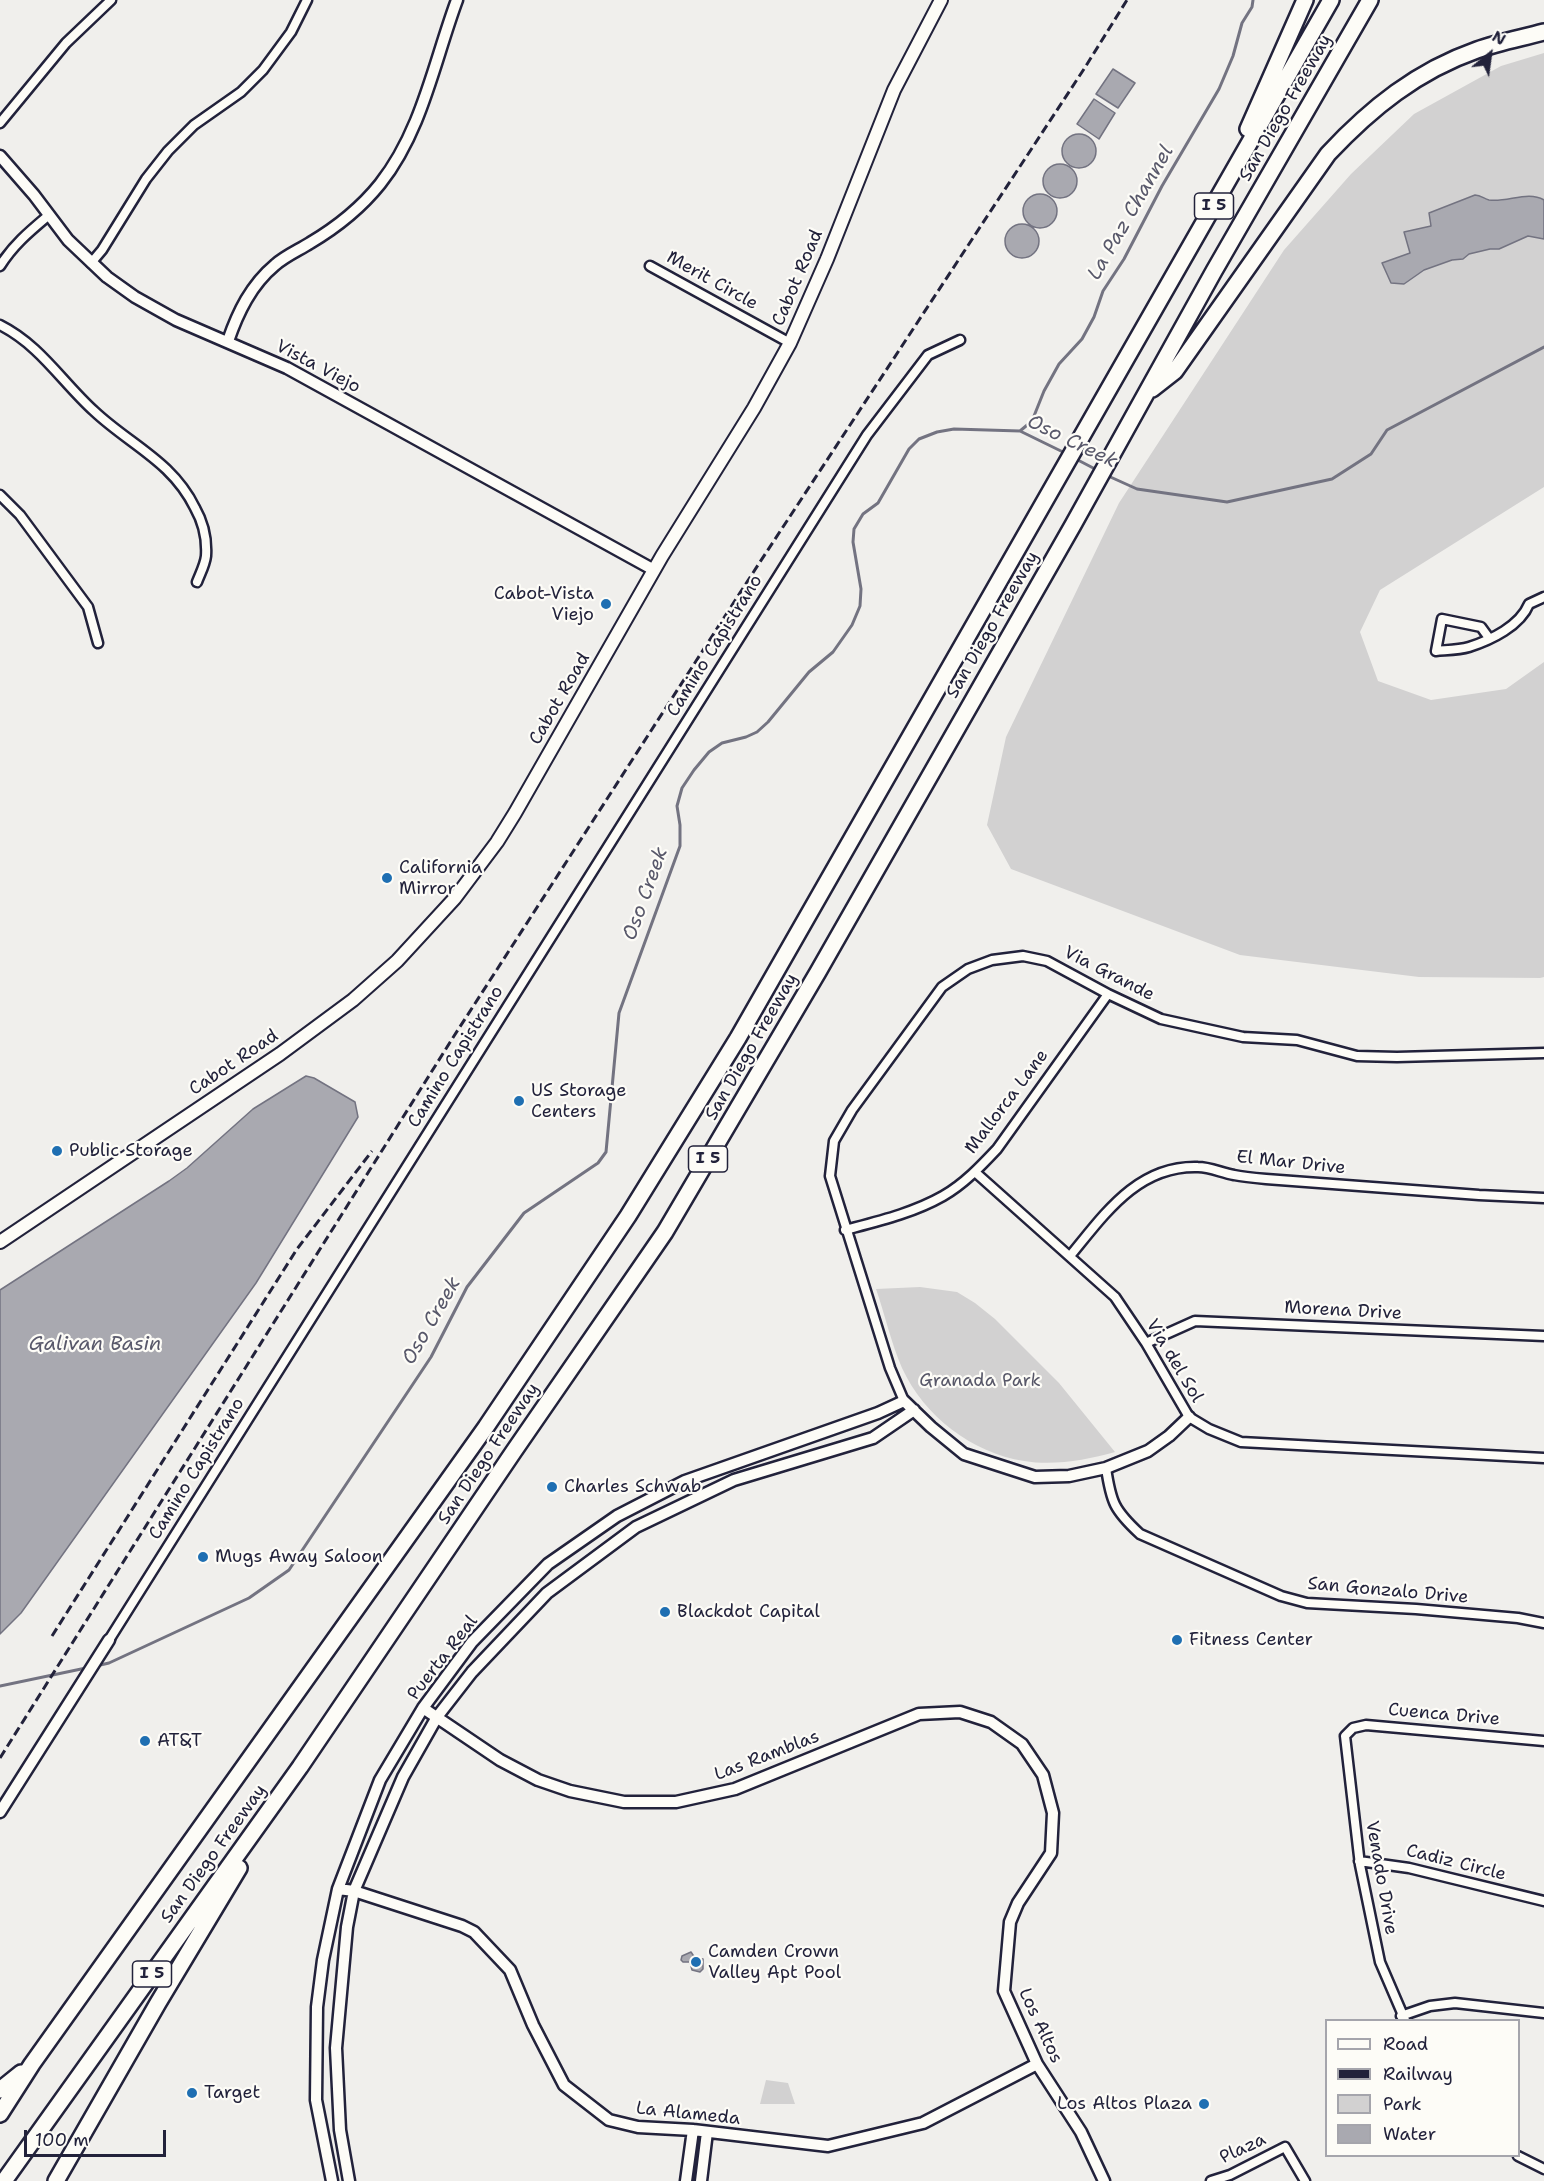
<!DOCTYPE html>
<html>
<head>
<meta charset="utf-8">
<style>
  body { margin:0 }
  #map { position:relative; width:1544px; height:2181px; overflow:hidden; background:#f0efec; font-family:"Shantell Sans",sans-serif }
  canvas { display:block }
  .legend { position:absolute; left:1325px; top:2019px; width:195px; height:138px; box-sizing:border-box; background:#fdfcf7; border:2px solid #a5a5ac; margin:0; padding:8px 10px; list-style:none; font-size:18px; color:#22223b }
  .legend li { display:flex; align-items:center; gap:12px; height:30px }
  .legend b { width:30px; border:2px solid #a5a5ac }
  .north { position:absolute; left:1460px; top:24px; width:60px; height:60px; -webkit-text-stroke:4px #fdfcf7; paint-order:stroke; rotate:29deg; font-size:16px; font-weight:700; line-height:24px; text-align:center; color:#22223b }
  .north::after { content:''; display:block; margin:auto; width:21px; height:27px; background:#22223b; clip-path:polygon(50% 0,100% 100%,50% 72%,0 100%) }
  .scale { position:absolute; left:24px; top:2130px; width:142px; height:27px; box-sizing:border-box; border:3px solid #22223b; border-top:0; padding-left:8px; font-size:18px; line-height:21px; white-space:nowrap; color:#22223b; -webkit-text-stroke:4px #fdfcf7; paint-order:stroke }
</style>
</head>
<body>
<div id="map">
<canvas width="1544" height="2181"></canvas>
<ul class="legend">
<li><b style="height:8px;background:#fdfcf7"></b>Road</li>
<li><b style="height:8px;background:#22223b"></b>Railway</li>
<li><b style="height:16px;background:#d2d1d1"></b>Park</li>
<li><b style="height:16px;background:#a9a9b0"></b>Water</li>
</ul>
<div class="north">N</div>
<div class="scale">100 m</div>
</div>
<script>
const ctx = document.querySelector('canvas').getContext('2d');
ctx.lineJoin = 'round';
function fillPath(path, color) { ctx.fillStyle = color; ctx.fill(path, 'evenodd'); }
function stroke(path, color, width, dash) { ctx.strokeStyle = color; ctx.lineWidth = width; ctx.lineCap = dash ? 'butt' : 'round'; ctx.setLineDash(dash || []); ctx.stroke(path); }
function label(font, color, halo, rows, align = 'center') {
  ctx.font = font + ' "Shantell Sans",sans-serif'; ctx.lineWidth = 4.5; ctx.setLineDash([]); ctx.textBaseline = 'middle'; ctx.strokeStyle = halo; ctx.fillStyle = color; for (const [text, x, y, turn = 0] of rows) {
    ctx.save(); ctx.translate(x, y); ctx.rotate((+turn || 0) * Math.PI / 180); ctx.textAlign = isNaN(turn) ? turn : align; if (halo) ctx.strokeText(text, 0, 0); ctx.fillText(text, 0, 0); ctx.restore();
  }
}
fillPath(new Path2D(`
  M 1544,53 L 1544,487 L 1380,590 L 1360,632 L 1378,681 L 1431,700 L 1506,689 L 1544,662 L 1544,977 L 1540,978 L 1419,977 L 1240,955 L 1011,869 L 987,825 L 1006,737 L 1119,503 L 1284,250 L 1351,174 L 1414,114 L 1501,66 Z
  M 920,1287 L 957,1292 L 975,1303 L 995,1319 L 1059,1383 L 1115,1452 C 1086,1460 1054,1466 1024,1461 C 972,1453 924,1416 902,1368 C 891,1343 885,1315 876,1289 Z
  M 766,2080 L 788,2083 L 795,2104 L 760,2104 Z`), '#d2d1d1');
const water = new Path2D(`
  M 1113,69 L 1135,83 L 1118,108 L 1096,94 Z
  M 1094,99 L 1115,113 L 1099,139 L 1077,124 Z
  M1062 151a17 17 0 1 1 34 0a17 17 0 1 1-34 0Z
  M1043 181a17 17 0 1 1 34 0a17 17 0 1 1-34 0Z
  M1023 211a17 17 0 1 1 34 0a17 17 0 1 1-34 0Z
  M 1475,195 C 1481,195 1484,199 1489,200 C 1507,203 1528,190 1544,200 L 1544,239 L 1528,236 L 1499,249 L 1490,249 L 1469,254 L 1463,259 L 1452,260 L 1424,270 L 1404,284 L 1391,283 L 1382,263 L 1410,253 L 1404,232 L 1431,226 L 1429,213 Z
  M1005 241a17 17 0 1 1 34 0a17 17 0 1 1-34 0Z
  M 306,1076 L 314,1078 L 355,1102 L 358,1117 L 256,1283 L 21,1613 L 0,1634 L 0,1290 L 169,1181 L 187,1168 L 253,1109 Z
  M 691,1952 L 695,1958 L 703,1959 L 703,1969 L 700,1972 L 692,1970 L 690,1962 L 683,1962 L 681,1960 L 682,1956 Z`);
fillPath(water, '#a9a9b0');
stroke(water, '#737381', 1.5);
stroke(new Path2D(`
  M 1020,431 L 1032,421 L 1044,391 L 1059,364 L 1082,339 L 1094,317 L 1103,291 L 1124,259 L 1162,186 L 1219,89 L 1233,56 L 1242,23 L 1252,7 L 1253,0
  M 1074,458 L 1097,470
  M 1106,475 L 1137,489 L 1227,502 L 1332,479 L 1371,454 L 1387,430 L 1544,347
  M 96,1666 L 109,1663 L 249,1598 L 289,1570 L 431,1357 L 467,1287 L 524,1213 L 598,1163 L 606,1152 L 619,1013 L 680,846 L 680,825 L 677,806 L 682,788 L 694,770 L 709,752 L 722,743 L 746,737 L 757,732 L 768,722 L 809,672 L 833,652 L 852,625 L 860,606 L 861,589 L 853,542 L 854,529 L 863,514 L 878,503 L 909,449 L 919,439 L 937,432 L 954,429 L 1020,431 L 1065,453
  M 0,1686 L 86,1668`), '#737381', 3);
const minor = new Path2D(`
  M 0,123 L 66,43 L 111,0
  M 91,263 L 102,250 L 146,179 L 168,151 L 194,125 L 241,92 L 263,70 L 291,32 L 307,0
  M 0,266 C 13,245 30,231 49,215
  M 650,266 L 790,343
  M 0,325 C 40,345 62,382 94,411 C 130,445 172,461 195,508 C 203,522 207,540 206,556 C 205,565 200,574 197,582
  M 0,495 L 20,515 L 88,607 L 98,643
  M 1489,638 L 1481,627 L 1442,619 L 1436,651 C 1447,650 1459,650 1469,647 C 1491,640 1520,626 1529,604 L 1544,597
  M 975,1172 L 1115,1297 L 1146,1343 L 1189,1417 L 1209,1429 L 1241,1442 L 1544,1458
  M 845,1230 C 879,1221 913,1213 943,1196 C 964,1184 981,1166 997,1149 L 1108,994
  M 1070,1256 C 1104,1215 1137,1165 1198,1167 C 1210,1167 1222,1173 1234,1175 C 1244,1177 1255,1178 1266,1179 L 1479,1195 L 1544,1198
  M 1146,1343 L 1195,1321 L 1544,1336
  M 904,1401 L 890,1368 L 830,1176 L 834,1141 L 852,1110 L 942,987 L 968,969 L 992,960 L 1023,956 L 1047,961 L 1108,994 L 1161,1019 L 1243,1037 L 1297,1040 L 1357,1056 L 1397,1057 L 1544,1053
  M 1106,1468 C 1111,1502 1114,1510 1140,1534 L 1281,1596 L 1307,1603 L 1416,1609 L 1518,1618 L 1544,1623
  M 109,1640 L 867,435 L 928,355 L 960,340
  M 1359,1861 L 1409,1868 L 1544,1901
  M 1401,2016 L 1430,2006 L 1455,2003 L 1544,2013
  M 1405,2020 L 1380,1962 L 1360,1865 L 1345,1736 L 1353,1728 L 1366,1725 L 1544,1741
  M 1518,2156 L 1544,2169
  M 1211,2181 L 1230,2175 L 1285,2147 L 1305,2181`);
const tertiary = new Path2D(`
  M 0,156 L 34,195 L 68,240 L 107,277 L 135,297 L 176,320 L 287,368 L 654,570
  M 228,341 C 238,312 251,285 275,265 C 285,256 299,250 310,243 C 337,227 360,209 380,184 C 422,131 434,62 457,0
  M 423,1708 L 500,1760 L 538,1780 L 570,1791 L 624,1802 L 676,1802 L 735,1789 L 919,1714 L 960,1712 L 991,1722 L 1022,1744 L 1043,1775 L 1053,1813 L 1051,1853 L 1018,1903 L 1010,1922 L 1004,1991 L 1037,2064 L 1081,2132 L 1104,2181
  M 0,1812 L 109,1640
  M 338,1889 L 354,1891 L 462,1926 L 474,1932 L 510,1970 L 533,2025 L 564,2085 L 609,2120 L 638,2127 L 693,2130 L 828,2146 L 923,2123 L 1037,2064
  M 332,2181 L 316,2100 L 317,2007 L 323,1960 L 338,1889 L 380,1780 L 423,1708 L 472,1642 L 548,1564 L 617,1516 L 685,1481 L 878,1413 L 904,1401 L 931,1427 L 964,1454 L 1035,1477 L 1069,1476 L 1106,1468 L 1148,1451 L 1169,1436 L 1189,1417
  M 349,2181 L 340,2130 L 336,2048 L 347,1927 L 354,1891 L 403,1777 L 437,1717 L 472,1672 L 547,1593 L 636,1527 L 734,1480 L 873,1438 L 914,1410
  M 686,2181 L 693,2130
  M 701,2181 L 707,2132`);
const secondary = new Path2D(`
  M 0,1242 L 280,1054 L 353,1000 L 397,961 L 455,898 L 497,842 L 515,813 L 662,556 L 754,408 L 790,343 L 827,259 L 894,90 L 941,0`);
const motorway = new Path2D(`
  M 1248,129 L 1305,0
  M 1152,389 L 1175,371 L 1328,154 C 1371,108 1417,71 1477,50 C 1499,42 1522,38 1544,32
  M 0,2090 L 21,2073
  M 0,2114 L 32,2064 L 486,1427 L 628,1216 L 738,1038 L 1331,0
  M 4,2181 L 300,1767 L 514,1451 L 665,1232 L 818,972 L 1073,525 L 1214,271 L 1370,0
  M 56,2181 L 158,2003 L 239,1868`);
stroke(minor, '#22223b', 13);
stroke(tertiary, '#22223b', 15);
stroke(secondary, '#22223b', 16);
stroke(motorway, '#22223b', 20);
stroke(minor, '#fdfcf7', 8);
stroke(tertiary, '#fdfcf7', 10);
stroke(secondary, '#fdfcf7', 12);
stroke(motorway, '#fdfcf7', 15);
stroke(new Path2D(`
  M 52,1636 L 297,1249 L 372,1151
  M 0,1758 L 454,1036 L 758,565 L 1084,69 L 1127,0`), '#22223b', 3, [9, 4.5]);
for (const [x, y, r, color] of [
  [606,604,6,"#1f6fb2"],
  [387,878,6,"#1f6fb2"],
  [519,1101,6,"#1f6fb2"],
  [57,1151,6,"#1f6fb2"],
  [552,1487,6,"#1f6fb2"],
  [203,1557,6,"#1f6fb2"],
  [665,1612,6,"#1f6fb2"],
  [1177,1640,6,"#1f6fb2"],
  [145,1741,6,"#1f6fb2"],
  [696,1962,6,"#1f6fb2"],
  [192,2093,6,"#1f6fb2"],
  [1204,2104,6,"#1f6fb2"]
]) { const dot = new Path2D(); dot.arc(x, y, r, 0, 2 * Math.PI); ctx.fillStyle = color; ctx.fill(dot); stroke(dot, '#fdfcf7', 2); }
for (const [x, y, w] of [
  [1214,206,39],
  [708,1159,39],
  [152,1974,39]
]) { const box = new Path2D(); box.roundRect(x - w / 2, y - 13, w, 26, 4.5); ctx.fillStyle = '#fdfcf7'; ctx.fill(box); stroke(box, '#22223b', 1.5); }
label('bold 16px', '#22223b', null, [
  ["I 5",1214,206],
  ["I 5",708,1159],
  ["I 5",152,1974]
]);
label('18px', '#22223b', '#fdfcf7', [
  ["San Diego Freeway",1286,108,-60],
  ["Cabot Road",798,278,-67],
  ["Merit Circle",712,281,29],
  ["Vista Viejo",318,367,28],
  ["San Diego Freeway",993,625,-60],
  ["Camino Capistrano",715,646,-58],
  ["Cabot Road",560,699,-60],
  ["Via Grande",1109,974,27],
  ["San Diego Freeway",752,1047,-60],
  ["Camino Capistrano",456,1057,-58],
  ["Cabot Road",234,1063,-34],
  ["Mallorca Lane",1007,1102,-53],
  ["El Mar Drive",1291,1163,6],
  ["Morena Drive",1343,1311,3],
  ["Via del Sol",1174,1361,59],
  ["San Diego Freeway",489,1454,-56],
  ["Camino Capistrano",197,1469,-58],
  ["San Gonzalo Drive",1388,1591,5],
  ["Puerta Real",443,1658,-52],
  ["Cuenca Drive",1444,1715,5],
  ["Las Ramblas",767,1756,-21],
  ["San Diego Freeway",214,1854,-54],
  ["Cadiz Circle",1456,1863,14],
  ["Venado Drive",1381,1878,80],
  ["Los Altos",1040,2026,65],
  ["La Alameda",688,2114,6],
  ["Plaza",1243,2149,-25]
]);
label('18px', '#22223b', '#fdfcf7', [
  ["Cabot-Vista",594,594,"right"],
  ["Viejo",594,615,"right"],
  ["California",399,868],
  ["Mirror",399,889],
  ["US Storage",531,1091],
  ["Centers",531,1112],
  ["Public Storage",69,1151],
  ["Charles Schwab",564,1487],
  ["Mugs Away Saloon",215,1557],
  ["Blackdot Capital",677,1612],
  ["Fitness Center",1189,1640],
  ["AT&T",157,1741],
  ["Camden Crown",708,1952],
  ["Valley Apt Pool",708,1973],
  ["Target",204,2093],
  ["Los Altos Plaza",1192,2104,"right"]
], 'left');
label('18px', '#575768', '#fdfcf7', [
  ["Granada Park",980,1381]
]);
label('italic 20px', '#58586a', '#fdfcf7', [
  ["La Paz Channel",1131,213,-60],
  ["Oso Creek",1072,442,26],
  ["Oso Creek",646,894,-70],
  ["Oso Creek",432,1321,-60],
  ["Galivan Basin",95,1345]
]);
</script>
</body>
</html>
